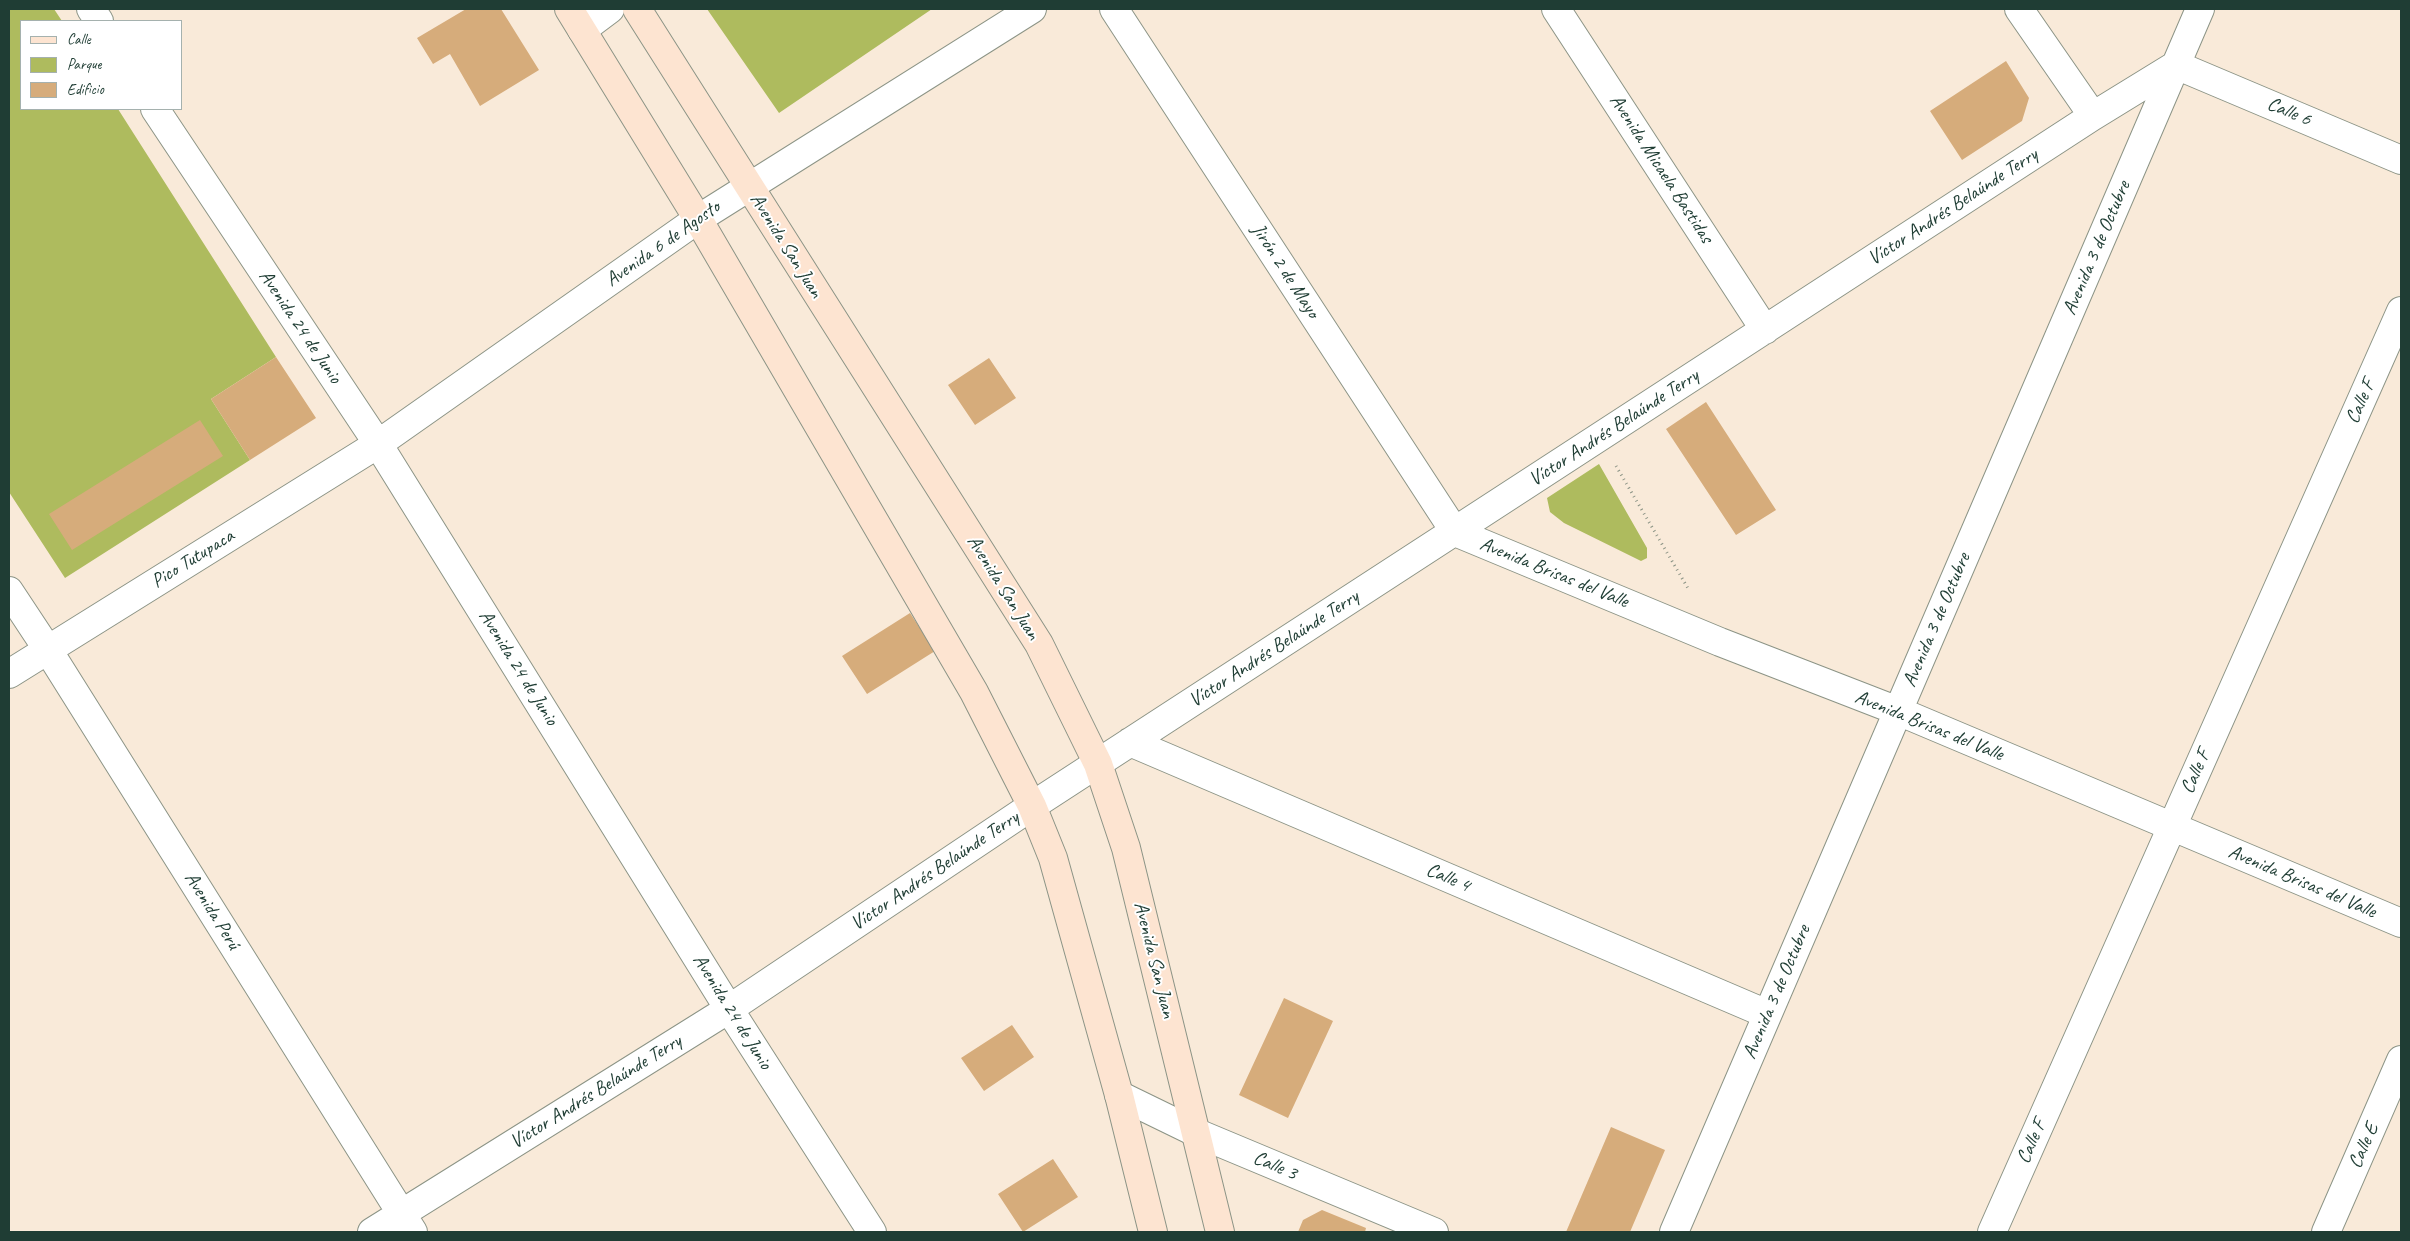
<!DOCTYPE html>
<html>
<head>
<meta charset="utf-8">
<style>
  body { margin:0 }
  #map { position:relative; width:2410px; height:1241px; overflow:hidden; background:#f9ead9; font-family:Caveat,sans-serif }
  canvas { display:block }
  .frame { position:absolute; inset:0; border:10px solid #1f3d34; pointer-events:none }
  .legend { position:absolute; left:20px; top:20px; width:162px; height:90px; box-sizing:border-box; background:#fff; border:1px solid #a5b1ae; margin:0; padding:6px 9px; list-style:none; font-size:15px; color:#1f3d34 }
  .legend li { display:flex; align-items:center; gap:10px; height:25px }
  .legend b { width:25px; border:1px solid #a5b1ae }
</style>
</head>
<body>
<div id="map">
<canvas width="2410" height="1241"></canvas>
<div class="frame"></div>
<ul class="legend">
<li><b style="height:6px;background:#fde4d1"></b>Calle</li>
<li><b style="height:14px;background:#aebb5e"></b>Parque</li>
<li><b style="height:14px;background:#d6ac7b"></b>Edificio</li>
</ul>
</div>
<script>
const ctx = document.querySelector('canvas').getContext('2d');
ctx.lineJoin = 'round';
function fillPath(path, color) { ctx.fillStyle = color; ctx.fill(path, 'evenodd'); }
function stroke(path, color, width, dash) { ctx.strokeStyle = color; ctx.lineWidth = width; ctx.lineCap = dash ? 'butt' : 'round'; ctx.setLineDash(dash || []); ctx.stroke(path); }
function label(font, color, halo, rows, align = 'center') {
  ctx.font = font + ' Caveat,sans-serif'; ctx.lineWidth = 4; ctx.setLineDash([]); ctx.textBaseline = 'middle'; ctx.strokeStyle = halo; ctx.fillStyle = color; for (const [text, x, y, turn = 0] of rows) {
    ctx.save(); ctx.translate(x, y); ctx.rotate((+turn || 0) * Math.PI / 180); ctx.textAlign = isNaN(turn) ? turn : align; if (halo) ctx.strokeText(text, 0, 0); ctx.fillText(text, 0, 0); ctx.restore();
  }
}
fillPath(new Path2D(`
  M 9,9 L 54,9 L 62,21 L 21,21 L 21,109 L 118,109 L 276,357 L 211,399 L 250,460 L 65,578 L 9,492 Z
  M 707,9 L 932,9 L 779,113 Z
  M 1599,464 L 1647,548 L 1647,558 L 1641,561 L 1564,523 L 1550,512 L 1547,498 Z`), '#aebb5e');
fillPath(new Path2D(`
  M 466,9 L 501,9 L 539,70 L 480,106 L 450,54 L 433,64 L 417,38 Z
  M 2006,61 L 2029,98 L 2022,121 L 1962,160 L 1930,111 Z
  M 276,357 L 316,418 L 250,460 L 211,399 Z
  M 989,358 L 1016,398 L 975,425 L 948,385 Z
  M 1706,402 L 1776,510 L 1736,535 L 1666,429 Z
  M 200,420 L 223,456 L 72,550 L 49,514 Z
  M 910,613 L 935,651 L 867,694 L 842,656 Z
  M 1284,998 L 1333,1021 L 1288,1118 L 1239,1095 Z
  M 1012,1025 L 1034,1057 L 984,1091 L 961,1058 Z
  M 1611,1127 L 1665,1150 L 1630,1232 L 1566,1232 Z
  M 1053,1159 L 1078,1197 L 1023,1232 L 998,1194 Z
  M 1322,1210 L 1366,1228 L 1365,1232 L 1298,1232 L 1303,1220 Z`), '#d6ac7b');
const street = new Path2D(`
  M 91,9 L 99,21
  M 1114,9 L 1455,532 L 1720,642 L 1898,711 L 2401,923
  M 1556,9 L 1765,330
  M 2019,9 L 2093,116
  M 582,30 L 610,9
  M 155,109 L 378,444 L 729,1009 L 872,1232
  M 9,591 L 48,650 L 413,1232
  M 9,674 L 378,444 L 698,219 L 1032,9
  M 1130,742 L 1767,1014
  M 1119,1095 L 1197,1133 L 1434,1232
  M 372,1232 L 729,1009 L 1032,806 L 2093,116 L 2176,65 L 2401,160
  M 1674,1232 L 2200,9
  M 1992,1232 L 2401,311
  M 2326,1232 L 2401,1060`);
const secondary = new Path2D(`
  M 569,9 L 698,219 L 974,692 L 1032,806 L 1053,858 L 1119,1095 L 1153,1232
  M 637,9 L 1039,644 L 1098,764 L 1126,848 L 1220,1232`);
stroke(street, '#8c9486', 30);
stroke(secondary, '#8c9486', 30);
stroke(new Path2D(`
  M 1616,466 L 1689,590`), '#8c9486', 3, [1, 4]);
stroke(street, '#fff', 28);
stroke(secondary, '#fde4d1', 28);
label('20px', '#1f3d34', '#fff', [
  ["Calle 6",2289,112,23],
  ["Avenida Micaela Bastidas",1661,169,57],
  ["Víctor Andrés Belaúnde Terry",1953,207,-33],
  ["Avenida 6 de Agosto",663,244,-35],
  ["Avenida San Juan",786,246,58],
  ["Avenida 3 de Octubre",2097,248,-67],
  ["Jirón 2 de Mayo",1285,271,57],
  ["Avenida 24 de Junio",300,327,56],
  ["Calle F",2361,402,-66],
  ["Víctor Andrés Belaúnde Terry",1614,428,-33],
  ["Pico Tutupaca",193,559,-32],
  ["Avenida Brisas del Valle",1554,573,22],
  ["Avenida San Juan",1003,588,58],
  ["Avenida 3 de Octubre",1937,620,-67],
  ["Víctor Andrés Belaúnde Terry",1274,649,-33],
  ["Avenida 24 de Junio",518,668,58],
  ["Avenida Brisas del Valle",1929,726,22],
  ["Calle F",2196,772,-66],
  ["Víctor Andrés Belaúnde Terry",935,871,-34],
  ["Calle 4",1448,878,23],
  ["Avenida Brisas del Valle",2302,882,23],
  ["Avenida Perú",212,911,58],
  ["Avenida San Juan",1154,960,76],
  ["Avenida 3 de Octubre",1777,992,-67],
  ["Avenida 24 de Junio",732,1012,58],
  ["Víctor Andrés Belaúnde Terry",596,1092,-32],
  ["Calle F",2032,1142,-66],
  ["Calle E",2364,1146,-66],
  ["Calle 3",1275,1166,23]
]);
</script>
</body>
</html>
